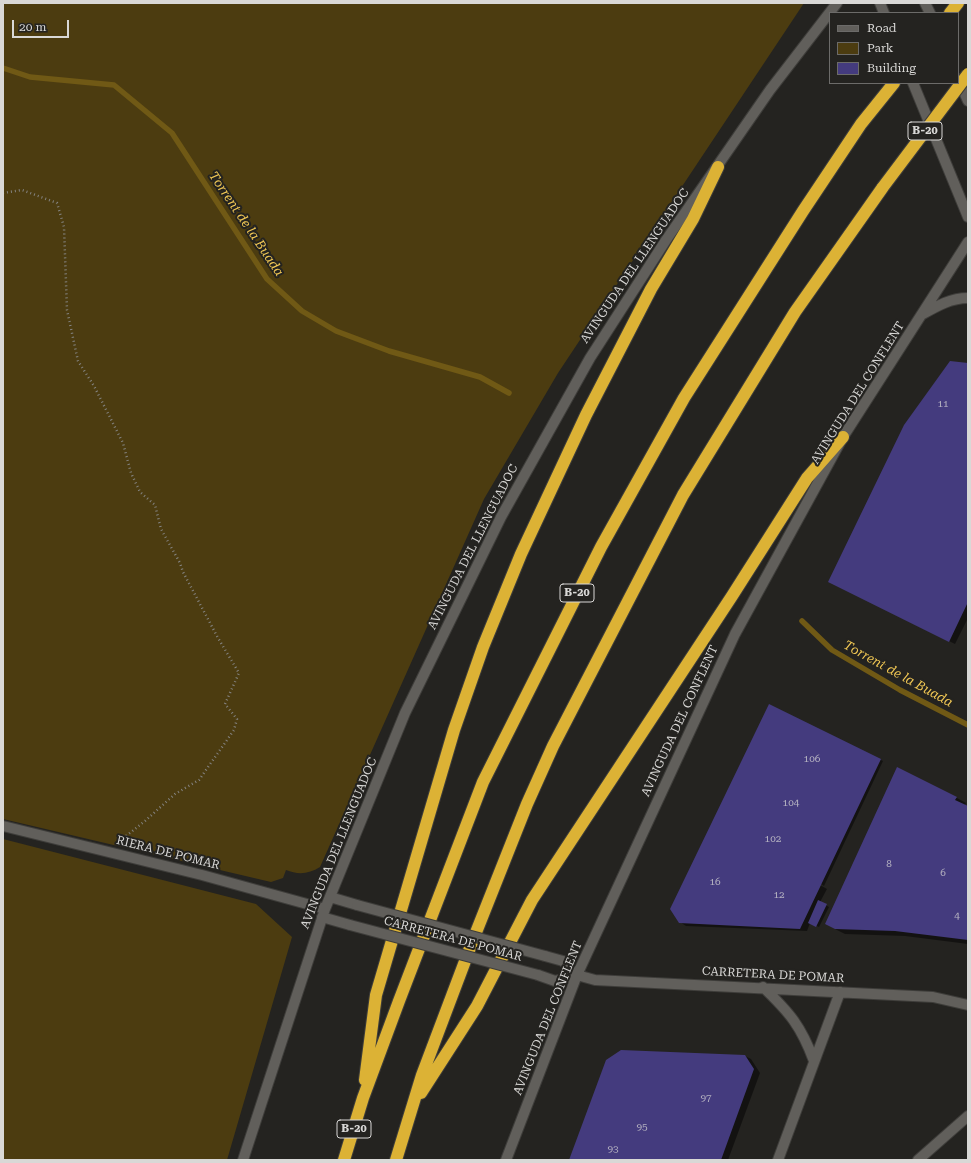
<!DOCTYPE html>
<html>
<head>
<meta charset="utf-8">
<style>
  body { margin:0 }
  #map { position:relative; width:971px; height:1163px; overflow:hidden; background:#242320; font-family:"Roboto Serif",serif }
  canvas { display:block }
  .frame { position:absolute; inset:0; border:4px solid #d9d8d6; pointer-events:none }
  .legend { position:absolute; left:829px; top:12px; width:130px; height:72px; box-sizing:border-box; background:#242320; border:1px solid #6c6b69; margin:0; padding:5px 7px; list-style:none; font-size:12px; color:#d9d8d6 }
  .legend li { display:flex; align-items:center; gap:8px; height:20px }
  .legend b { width:20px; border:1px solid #6c6b69 }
  .scale { position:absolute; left:12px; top:20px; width:57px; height:18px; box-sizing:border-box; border:2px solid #d9d8d6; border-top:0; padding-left:5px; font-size:12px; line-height:14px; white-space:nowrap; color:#d9d8d6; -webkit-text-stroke:3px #242320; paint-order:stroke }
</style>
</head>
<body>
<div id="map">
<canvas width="971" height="1163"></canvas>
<div class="frame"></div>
<ul class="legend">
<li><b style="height:5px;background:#615f5b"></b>Road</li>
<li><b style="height:11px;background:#4c3c10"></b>Park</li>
<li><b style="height:11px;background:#443b7e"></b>Building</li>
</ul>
<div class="scale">20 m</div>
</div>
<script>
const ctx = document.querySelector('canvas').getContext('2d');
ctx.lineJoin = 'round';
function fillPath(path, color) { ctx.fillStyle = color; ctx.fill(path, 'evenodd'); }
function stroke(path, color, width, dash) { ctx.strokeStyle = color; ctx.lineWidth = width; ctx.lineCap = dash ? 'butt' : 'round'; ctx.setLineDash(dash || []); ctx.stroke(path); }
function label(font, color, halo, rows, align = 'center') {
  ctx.font = font + ' "Roboto Serif",serif'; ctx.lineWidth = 4; ctx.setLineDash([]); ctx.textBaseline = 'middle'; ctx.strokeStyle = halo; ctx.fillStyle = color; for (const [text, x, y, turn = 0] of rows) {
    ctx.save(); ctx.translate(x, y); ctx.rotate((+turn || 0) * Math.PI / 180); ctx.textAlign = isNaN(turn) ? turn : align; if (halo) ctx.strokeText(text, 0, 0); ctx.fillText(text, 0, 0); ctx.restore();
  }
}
fillPath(new Path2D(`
  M 3,3 L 804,3 L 558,373 L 484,499 L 320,867 C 309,874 298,875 286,870 L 283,878 L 271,882 L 3,819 Z
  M 3,839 L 256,904 L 292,937 L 227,1160 L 3,1160 Z`), '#4c3c10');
fillPath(new Path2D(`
  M 968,364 L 968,618 L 955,644 L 835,585 Z
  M 769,705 L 883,761 L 824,886 L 821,884 L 820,885 L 827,889 L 820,902 L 829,907 L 819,927 L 810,923 L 807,931 L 686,926 L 680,922 Z
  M 897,768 L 957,798 L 966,803 L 964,806 L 968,807 L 968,944 L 905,936 L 845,934 L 835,929 Z
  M 745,1056 L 751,1059 L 760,1073 L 728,1160 L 570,1160 Z`), '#0007');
stroke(new Path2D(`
  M 3,68 L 30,77 L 114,85 L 172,133 L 267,279 L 302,311 L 336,331 L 389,351 L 480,377 L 509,393
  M 802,621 L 832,650 L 900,690 L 968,725`), '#705915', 5.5);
fillPath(new Path2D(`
  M 950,361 L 968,363 L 968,602 L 949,642 L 828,582 L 904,425 Z
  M 769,704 L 881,759 L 800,929 L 679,923 L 670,909 Z
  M 897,767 L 957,797 L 955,800 L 968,806 L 968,940 L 895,931 L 835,929 L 825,924 Z
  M 818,900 L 827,904 L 816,927 L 808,923 Z
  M 621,1050 L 745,1055 L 754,1069 L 721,1160 L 569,1160 L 606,1060 Z`), '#443b7e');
const street = new Path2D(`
  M 880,3 L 884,13
  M 925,3 L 930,13
  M 958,79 L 968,101
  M 913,83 L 968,217
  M 923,314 C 937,306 951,298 968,298
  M 3,826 L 202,875 L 325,909
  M 330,897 L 357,905
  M 322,917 L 350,925
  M 545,956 L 563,961 L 577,975 L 595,980 L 933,997 L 968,1005
  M 538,975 L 555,981 L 577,975
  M 763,987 C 790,1013 801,1026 814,1061
  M 243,1160 L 325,909 L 405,713 L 501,517 L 590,358 L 666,240 L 770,90 L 837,3
  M 506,1160 L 577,975 L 735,634 L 843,437 L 968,242
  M 778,1160 L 840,992
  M 918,1160 L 968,1116`);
const highway = new Path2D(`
  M 950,13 L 958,3
  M 365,1080 L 376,995 L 454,730 L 483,647 L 521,554 L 586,415 L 651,289 L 693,219 L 718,167
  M 421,1093 L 477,1006 L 532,900 L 732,596 L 807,478 L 843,437
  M 344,1160 L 363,1098 L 399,1001 L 483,782 L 601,547 L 684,398 L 803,211 L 861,124 L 894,83
  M 396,1160 L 422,1075 L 473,940 L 527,804 L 553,746 L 683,495 L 795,312 L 883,187`);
stroke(street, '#3e3d3a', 12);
stroke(highway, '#3e3d3a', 14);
stroke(new Path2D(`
  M 3,193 L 22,190 L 57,203 L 64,227 L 67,310 L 78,361 L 94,386 L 123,443 L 131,473 L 140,492 L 155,505 L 161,529 L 180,563 L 183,572 L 218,638 L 239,673 L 225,704 L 237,719 L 234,730 L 199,780 L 175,794 L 145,821 L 126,836 L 124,842`), '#848380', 2.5, [1, 3]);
stroke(street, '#615f5b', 10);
stroke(highway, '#dcb235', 12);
const streetBridge = new Path2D(`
  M 357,905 L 545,956
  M 350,925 L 538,975`);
const highwayBridge = new Path2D(`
  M 883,187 L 968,74`);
stroke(streetBridge, '#3e3d3a', 12, []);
stroke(highwayBridge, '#3e3d3a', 14, []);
stroke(streetBridge, '#615f5b', 10);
stroke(highwayBridge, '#dcb235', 12);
label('10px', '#b4b1c0', null, [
  ["11",943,404],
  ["106",812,759],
  ["104",791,803],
  ["102",773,839],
  ["8",889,864],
  ["6",943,873],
  ["16",715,882],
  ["12",779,895],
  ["4",957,916],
  ["97",706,1098],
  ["95",642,1127],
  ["93",613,1149]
]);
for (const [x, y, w] of [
  [925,131,34],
  [577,593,34],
  [354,1129,34]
]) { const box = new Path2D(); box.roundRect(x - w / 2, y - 9, w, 18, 3); ctx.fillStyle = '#242320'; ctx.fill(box); stroke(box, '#d9d8d6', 1); }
label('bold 11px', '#d9d8d6', null, [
  ["B-20",925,131],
  ["B-20",577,593],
  ["B-20",354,1129]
]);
label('12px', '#d9d8d6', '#242320', [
  ["AVINGUDA DEL LLENGUADOC",635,266,-56],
  ["AVINGUDA DEL CONFLENT",858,393,-58],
  ["AVINGUDA DEL LLENGUADOC",473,547,-63],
  ["AVINGUDA DEL CONFLENT",680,721,-65],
  ["AVINGUDA DEL LLENGUADOC",339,843,-68],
  ["RIERA DE POMAR",168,853,14],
  ["CARRETERA DE POMAR",453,939,15],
  ["CARRETERA DE POMAR",773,975,3],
  ["AVINGUDA DEL CONFLENT",548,1018,-68]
]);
label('italic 13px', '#f0c754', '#242320', [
  ["Torrent de la Buada",246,224,56],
  ["Torrent de la Buada",898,674,29]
]);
</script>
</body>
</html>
